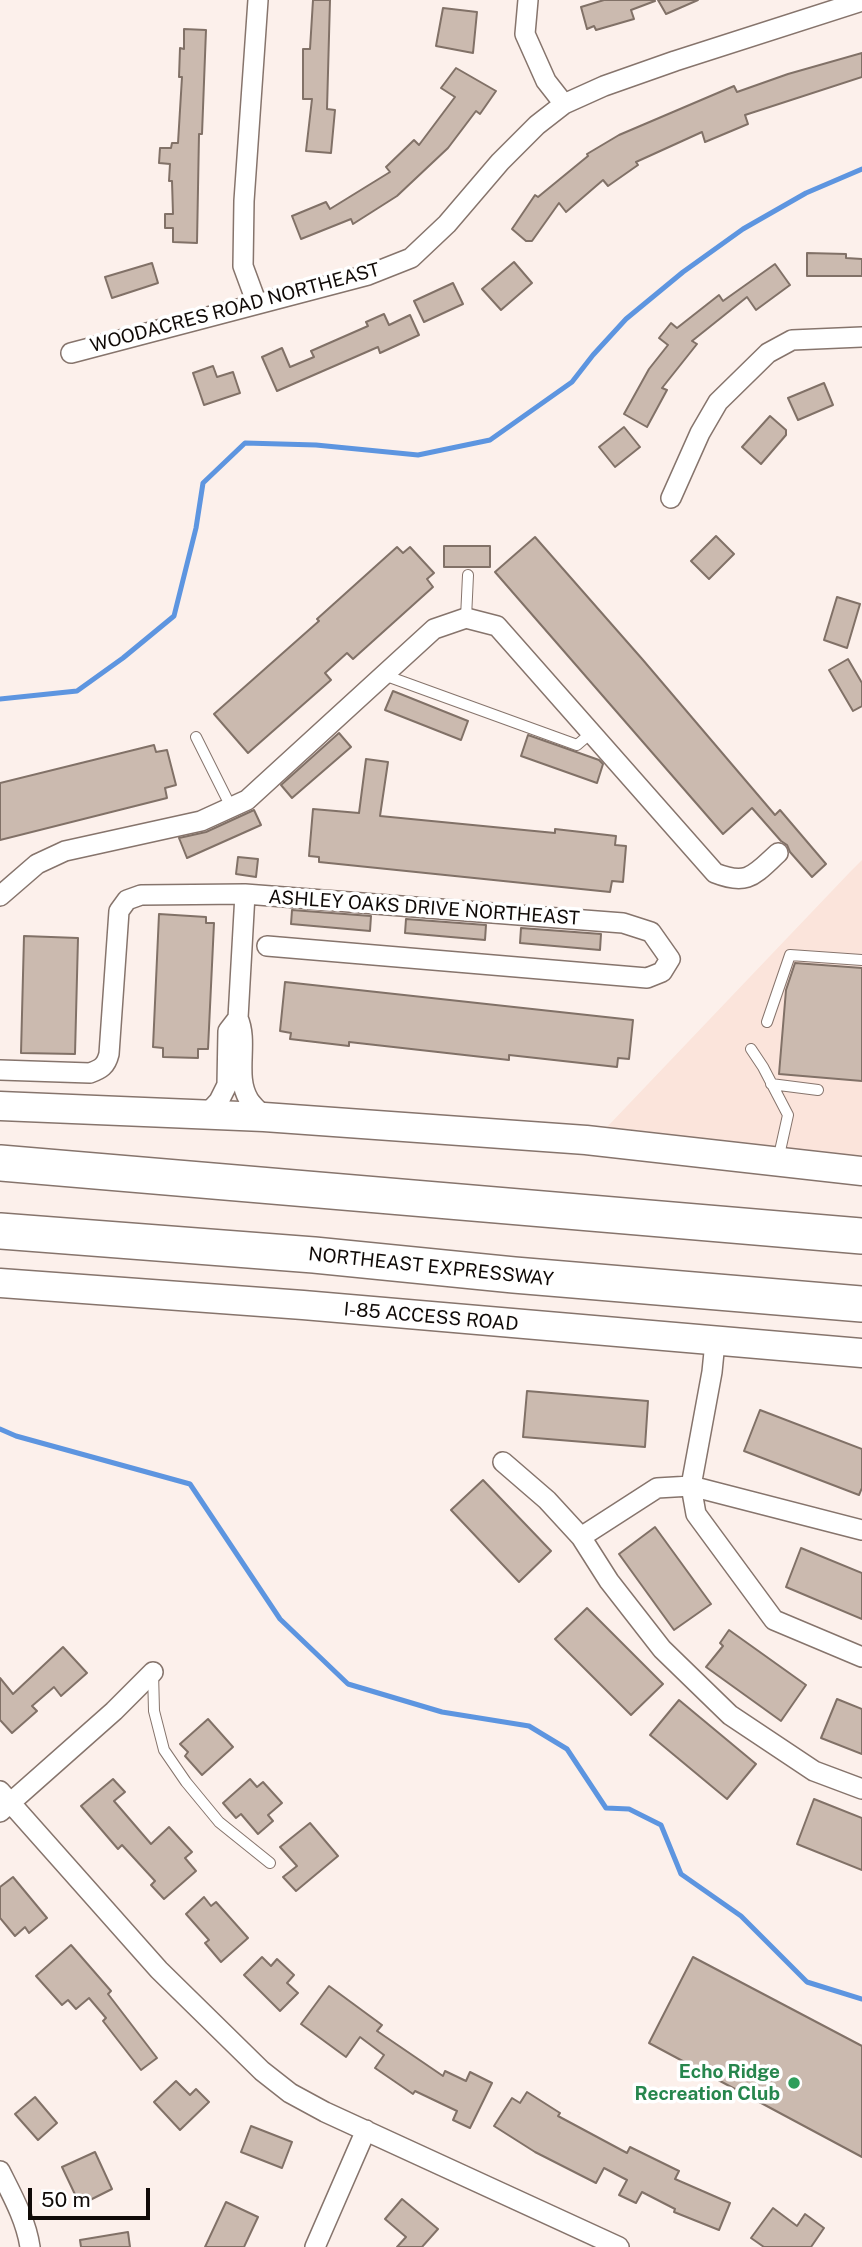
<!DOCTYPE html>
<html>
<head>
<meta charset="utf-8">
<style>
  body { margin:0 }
  #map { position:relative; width:862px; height:2247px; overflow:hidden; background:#fcf0eb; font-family:"Public Sans",sans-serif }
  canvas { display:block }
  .scale { position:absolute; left:28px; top:2188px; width:122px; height:32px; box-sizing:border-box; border:4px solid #100a07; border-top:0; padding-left:9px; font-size:21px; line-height:24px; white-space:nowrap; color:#100a07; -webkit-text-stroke:5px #fff; paint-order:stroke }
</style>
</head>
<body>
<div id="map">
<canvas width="862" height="2247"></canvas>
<div class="scale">50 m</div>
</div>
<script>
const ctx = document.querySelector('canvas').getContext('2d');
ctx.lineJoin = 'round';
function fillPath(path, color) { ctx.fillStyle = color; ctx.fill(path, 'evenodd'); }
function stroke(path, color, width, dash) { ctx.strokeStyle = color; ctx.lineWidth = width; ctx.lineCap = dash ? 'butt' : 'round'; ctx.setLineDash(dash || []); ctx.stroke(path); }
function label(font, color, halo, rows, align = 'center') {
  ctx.font = font + ' "Public Sans",sans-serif'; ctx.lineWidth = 7; ctx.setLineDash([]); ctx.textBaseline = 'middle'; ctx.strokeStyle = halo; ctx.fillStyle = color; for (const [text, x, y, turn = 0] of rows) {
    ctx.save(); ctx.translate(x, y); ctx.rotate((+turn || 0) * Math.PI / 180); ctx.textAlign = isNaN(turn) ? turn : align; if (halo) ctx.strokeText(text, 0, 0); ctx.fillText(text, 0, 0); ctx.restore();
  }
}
fillPath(new Path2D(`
  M 862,860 L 862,1157 L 607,1127 L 850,872 Z`), '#fbe4db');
stroke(new Path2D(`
  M 0,699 L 77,691 L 123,658 L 174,616 L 196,528 L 203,483 L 245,443 L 316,445 L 418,455 L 490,440 L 572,382 L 593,355 L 626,319 L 683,272 L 743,229 L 806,193 L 862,169
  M 0,1429 L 16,1436 L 190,1484 L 280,1619 L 348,1684 L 442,1712 L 529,1726 L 567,1749 L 606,1808 L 629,1809 L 661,1825 L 681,1874 L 741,1916 L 807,1982 L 862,1999`), '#5d95e0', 5);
const building = new Path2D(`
  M 313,0 L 330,0 L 327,109 L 335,110 L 331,153 L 306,151 L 312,99 L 303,99 L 303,49 L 310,49 Z
  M 604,0 L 654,0 L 655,1 L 631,10 L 634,19 L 596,30 L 594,26 L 587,29 L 581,7 Z
  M 658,0 L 698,0 L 666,14 Z
  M 443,8 L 477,12 L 473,53 L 436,46 Z
  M 184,29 L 206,30 L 202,134 L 199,134 L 197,243 L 173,242 L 173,228 L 165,228 L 165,214 L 173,214 L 172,181 L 169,181 L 170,164 L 159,163 L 160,148 L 171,148 L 172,143 L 178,143 L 182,77 L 179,77 L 180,48 L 184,49 Z
  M 862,53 L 862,77 L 745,115 L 748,124 L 705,142 L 702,132 L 636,162 L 638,165 L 608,186 L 603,180 L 566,212 L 559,203 L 532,241 L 526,241 L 512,229 L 535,195 L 538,197 L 588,156 L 587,154 L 619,135 L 734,86 L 737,92 L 788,74 Z
  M 456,68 L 496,91 L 480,114 L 476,111 L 448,148 L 397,196 L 353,224 L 351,219 L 301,239 L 292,216 L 326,202 L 330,209 L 390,172 L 386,167 L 414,140 L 419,145 L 455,97 L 441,88 Z
  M 807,253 L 846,254 L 846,258 L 862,259 L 862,276 L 807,276 Z
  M 514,262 L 532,283 L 501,310 L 482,289 Z
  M 152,263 L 158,283 L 112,298 L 105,277 Z
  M 775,264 L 790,285 L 756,310 L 747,297 L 692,341 L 697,344 L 662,388 L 667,390 L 647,427 L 624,414 L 649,369 L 668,345 L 659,338 L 671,323 L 677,328 L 719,295 L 723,301 Z
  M 453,283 L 463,304 L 424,322 L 414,301 Z
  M 384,314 L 389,325 L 410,315 L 419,335 L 380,353 L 378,347 L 277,391 L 262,357 L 282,348 L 290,367 L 314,357 L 311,351 L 368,326 L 366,322 Z
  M 213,366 L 217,377 L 233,372 L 240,393 L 204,405 L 193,373 Z
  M 824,383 L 833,405 L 798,420 L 788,398 Z
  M 770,416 L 786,430 L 786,435 L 761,464 L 742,447 Z
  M 624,427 L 640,447 L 615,467 L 599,447 Z
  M 716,536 L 734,554 L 709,579 L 691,561 Z
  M 535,537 L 643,660 L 775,815 L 780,810 L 826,864 L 812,877 L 790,852 L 787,845 L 781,841 L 752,808 L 723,834 L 495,572 Z
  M 444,546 L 490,546 L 490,567 L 444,567 Z
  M 397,547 L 403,553 L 410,547 L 434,573 L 427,579 L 433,587 L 353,659 L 347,653 L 325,673 L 331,680 L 248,753 L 214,714 L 319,621 L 317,619 Z
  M 837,597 L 860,604 L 847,648 L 824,640 Z
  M 848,659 L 862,683 L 862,706 L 853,711 L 829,670 Z
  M 393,691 L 468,721 L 461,740 L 385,710 Z
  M 339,733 L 351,747 L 292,798 L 281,785 Z
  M 528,735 L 599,760 L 603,764 L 597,783 L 521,756 Z
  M 154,745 L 156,752 L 167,750 L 176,785 L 165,788 L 167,798 L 0,840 L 0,783 Z
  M 366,759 L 388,762 L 380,816 L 555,833 L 555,829 L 616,836 L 615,845 L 626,846 L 623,882 L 612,881 L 610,892 L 319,862 L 319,857 L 309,856 L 313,809 L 359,813 Z
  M 254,810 L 261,825 L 187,858 L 179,838 L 206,832 Z
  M 238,857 L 258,859 L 256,877 L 236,874 Z
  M 292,910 L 371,916 L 370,931 L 291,924 Z
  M 159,914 L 206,917 L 206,923 L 214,923 L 208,1049 L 198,1049 L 198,1058 L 163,1057 L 163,1048 L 153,1047 Z
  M 406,919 L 486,925 L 485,940 L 405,933 Z
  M 521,928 L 601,934 L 600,950 L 520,943 Z
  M 24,936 L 78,938 L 75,1054 L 21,1053 Z
  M 795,963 L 862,968 L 862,1081 L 779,1074 L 786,990 Z
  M 285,982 L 633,1020 L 629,1059 L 618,1058 L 617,1067 L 509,1055 L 509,1060 L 349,1042 L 349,1046 L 290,1039 L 291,1033 L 280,1031 Z
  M 527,1391 L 648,1401 L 645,1447 L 523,1437 Z
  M 760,1410 L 862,1449 L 862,1488 L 859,1495 L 744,1451 Z
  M 483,1480 L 551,1551 L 519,1582 L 451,1510 Z
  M 655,1527 L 711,1604 L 674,1630 L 619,1554 Z
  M 801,1548 L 862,1573 L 862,1619 L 786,1587 Z
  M 587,1608 L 663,1684 L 631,1715 L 555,1639 Z
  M 729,1630 L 806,1685 L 781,1721 L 706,1667 L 723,1646 L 720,1643 Z
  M 63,1647 L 87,1673 L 61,1696 L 54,1687 L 32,1706 L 37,1711 L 12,1733 L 0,1720 L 0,1678 L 13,1694 Z
  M 837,1699 L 862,1709 L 862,1754 L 821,1738 Z
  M 679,1700 L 756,1764 L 727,1799 L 650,1735 Z
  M 208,1719 L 233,1747 L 202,1775 L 185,1756 L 188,1752 L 180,1744 Z
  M 113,1779 L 125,1792 L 114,1801 L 151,1844 L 169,1827 L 192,1852 L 185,1858 L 196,1871 L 164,1899 L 151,1885 L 155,1881 L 122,1845 L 118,1849 L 81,1806 Z
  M 250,1779 L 257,1787 L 263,1782 L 282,1803 L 268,1815 L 273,1821 L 258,1834 L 241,1814 L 236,1818 L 223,1803 Z
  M 814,1799 L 862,1818 L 862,1870 L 797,1844 Z
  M 310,1823 L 338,1856 L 296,1891 L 283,1877 L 297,1866 L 280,1847 Z
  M 13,1877 L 47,1918 L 29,1933 L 25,1927 L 15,1936 L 0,1918 L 0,1887 Z
  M 204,1897 L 211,1906 L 216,1902 L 248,1938 L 221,1962 L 205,1943 L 209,1940 L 186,1914 Z
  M 71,1945 L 111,1991 L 108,1994 L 157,2058 L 141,2070 L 103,2021 L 106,2018 L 89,1998 L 76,2009 L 68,2000 L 62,2005 L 36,1976 Z
  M 262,1957 L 271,1966 L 277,1959 L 294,1975 L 287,1983 L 298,1993 L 280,2011 L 244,1975 Z
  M 693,1957 L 862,2046 L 862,2157 L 649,2043 Z
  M 329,1986 L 382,2025 L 377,2031 L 443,2076 L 445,2071 L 466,2081 L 470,2072 L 492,2083 L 470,2128 L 453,2120 L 457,2111 L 415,2091 L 413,2094 L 375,2068 L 384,2055 L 360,2037 L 346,2057 L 301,2024 Z
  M 176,2081 L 190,2095 L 196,2089 L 209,2102 L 180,2130 L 154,2102 Z
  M 527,2092 L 560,2113 L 558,2116 L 627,2153 L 630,2147 L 679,2171 L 675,2179 L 730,2203 L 719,2230 L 674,2212 L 675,2209 L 642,2192 L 636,2203 L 619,2195 L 627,2180 L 604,2168 L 596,2183 L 535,2152 L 494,2126 L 512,2098 L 520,2103 Z
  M 35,2097 L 57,2123 L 38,2140 L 15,2114 Z
  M 251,2126 L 292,2142 L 282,2168 L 241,2152 Z
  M 95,2152 L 112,2189 L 80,2205 L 62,2167 Z
  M 402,2199 L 438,2229 L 422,2247 L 397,2247 L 406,2237 L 385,2219 Z
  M 226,2202 L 258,2217 L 244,2247 L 205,2247 Z
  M 773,2208 L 797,2226 L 805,2214 L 824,2228 L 811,2247 L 764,2247 L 751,2238 Z
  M 128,2232 L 130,2247 L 81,2247 L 80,2240 Z`);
fillPath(building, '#cbbaaf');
stroke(building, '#817167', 2);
const lane = new Path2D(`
  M 466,618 L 468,575
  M 384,675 L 577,745 L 591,733
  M 196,737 L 231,807
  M 767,1022 L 790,955 L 862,960
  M 751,1049 L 763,1067 L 788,1115 L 778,1160
  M 771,1084 L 818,1090
  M 153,1672 L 154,1711 L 164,1750 L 186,1782 L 219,1822 L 270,1863`);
const street = new Path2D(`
  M 528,0 L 525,34 L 546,81 L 564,104
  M 257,304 L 243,266 L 244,201 L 258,0
  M 71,353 L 368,275 L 411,258 L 447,224 L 500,162 L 537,125 L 564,104 L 604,86 L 675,61 L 862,1
  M 671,498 L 700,433 L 718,402 L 768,353 L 792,340 L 862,337
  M 0,896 L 37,864 L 65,851 L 201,821 L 247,800 L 434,629 L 466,618 L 497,626 L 715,873 C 748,886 754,875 778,853
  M 0,1070 L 90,1073 C 101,1069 106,1066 109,1054 L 119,911 L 127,900 L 141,895 L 245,894
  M 206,1115 L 219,1101 L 227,1085 L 228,1031 L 238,1018
  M 264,1117 C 259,1111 253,1106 249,1100 C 234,1076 249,1043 238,1018 L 245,894 L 623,923 L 651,932 L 670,959 L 662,972 L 647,978 L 267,946
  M 715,1342 L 712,1372 L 691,1486 L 657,1488 L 581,1537 L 609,1581 L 662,1649 L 730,1715 L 814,1771 L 862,1789
  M 503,1462 L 547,1500 L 581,1537
  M 862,1530 L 691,1486 L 696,1514 L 774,1620 L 862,1657
  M 0,1791 L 159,1970 L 262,2071 L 290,2093 L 325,2112 L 619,2247
  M 0,1812 L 114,1711 L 153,1672
  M 0,2171 C 12,2195 26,2220 30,2247
  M 315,2247 L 366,2130`);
const secondary = new Path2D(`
  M 0,1106 L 264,1117 L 586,1140 L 862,1171
  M 0,1283 L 303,1305 L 862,1353`);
const highway = new Path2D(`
  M 0,1163 L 862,1236
  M 0,1231 L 314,1255 L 514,1275 L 862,1304`);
stroke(lane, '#86746c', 12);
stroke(street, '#86746c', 22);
stroke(secondary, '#86746c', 31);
stroke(highway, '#86746c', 38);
stroke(lane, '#fff', 10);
stroke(street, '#fff', 19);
stroke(secondary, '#fff', 28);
stroke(highway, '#fff', 35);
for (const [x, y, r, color] of [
  [794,2083,7,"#2e9e5b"]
]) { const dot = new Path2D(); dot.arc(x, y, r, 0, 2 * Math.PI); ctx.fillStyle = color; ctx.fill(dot); stroke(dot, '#fff', 2.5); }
label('19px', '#100a07', '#fff', [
  ["WOODACRES ROAD NORTHEAST",235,308,-15],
  ["ASHLEY OAKS DRIVE NORTHEAST",424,908,4],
  ["NORTHEAST EXPRESSWAY",431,1267,6],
  ["I-85 ACCESS ROAD",431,1317,5]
]);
label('bold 19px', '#27864d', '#fff', [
  ["Echo Ridge",780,2072],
  ["Recreation Club",780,2094]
], 'right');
</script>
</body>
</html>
